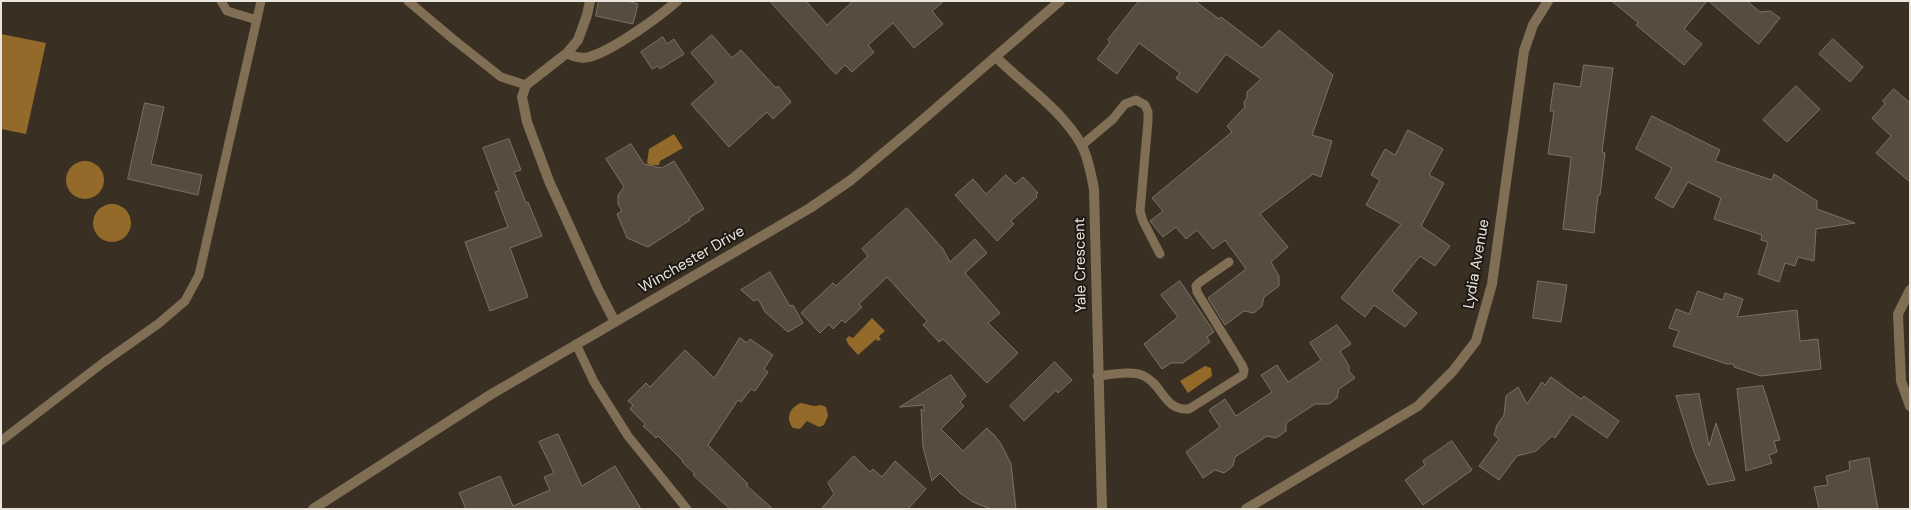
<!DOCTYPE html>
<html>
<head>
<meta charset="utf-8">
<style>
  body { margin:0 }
  #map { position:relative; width:1911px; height:510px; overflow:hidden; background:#393023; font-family:"DM Sans",sans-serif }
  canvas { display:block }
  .frame { position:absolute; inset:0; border:2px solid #eae5dd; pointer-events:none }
</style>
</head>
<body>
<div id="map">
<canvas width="1911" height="510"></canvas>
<div class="frame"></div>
</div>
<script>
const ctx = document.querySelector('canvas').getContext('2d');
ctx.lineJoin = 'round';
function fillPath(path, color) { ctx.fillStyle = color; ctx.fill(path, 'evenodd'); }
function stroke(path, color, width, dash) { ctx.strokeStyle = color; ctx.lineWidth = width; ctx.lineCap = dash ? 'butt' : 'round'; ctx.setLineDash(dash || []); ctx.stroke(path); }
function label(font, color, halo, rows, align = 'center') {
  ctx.font = font + ' "DM Sans",sans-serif'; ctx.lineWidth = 4; ctx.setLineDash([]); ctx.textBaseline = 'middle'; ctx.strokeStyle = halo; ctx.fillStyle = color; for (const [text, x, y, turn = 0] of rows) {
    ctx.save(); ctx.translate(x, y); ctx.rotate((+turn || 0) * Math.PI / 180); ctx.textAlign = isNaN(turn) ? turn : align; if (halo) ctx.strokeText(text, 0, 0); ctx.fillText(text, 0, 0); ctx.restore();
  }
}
fillPath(new Path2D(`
  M 1,34 L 46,43 L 26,134 L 1,129 Z
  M 674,134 L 683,148 L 660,161 L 659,165 L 650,165 L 647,163 L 649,149 Z
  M66 180a19 19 0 1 1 38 0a19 19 0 1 1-38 0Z
  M93 223a19 19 0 1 1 38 0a19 19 0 1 1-38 0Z
  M 872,318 L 885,331 L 879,336 L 881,340 L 877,341 L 876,339 L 858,355 L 848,344 L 846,339 L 849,336 L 853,338 Z
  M 1205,366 L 1211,368 L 1212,376 L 1188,393 L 1180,381 Z
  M 801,403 L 814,406 L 821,405 L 826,407 L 828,416 L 824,425 L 819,427 L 807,421 L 800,429 L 793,428 C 785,418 790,407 801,403 Z`), '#936a29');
const building = new Path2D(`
  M 599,1 L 627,1 L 638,4 L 633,24 L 596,16 Z
  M 770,1 L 806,1 L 827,25 L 853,1 L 944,1 L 932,11 L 943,24 L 914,48 L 893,23 L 868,45 L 874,52 L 852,72 L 845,65 L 836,74 Z
  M 1139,1 L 1195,1 L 1219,19 L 1221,17 L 1262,48 L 1279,30 L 1333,75 L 1312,135 L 1332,141 L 1321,177 L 1313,174 L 1260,214 L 1288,247 L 1271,262 L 1279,276 L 1279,286 L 1264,297 L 1262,306 L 1254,313 L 1244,311 L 1225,325 L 1208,298 L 1246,269 L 1225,240 L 1213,249 L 1197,230 L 1186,239 L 1176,227 L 1163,237 L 1150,221 L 1163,211 L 1152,198 L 1232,132 L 1227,126 L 1245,107 L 1244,102 L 1247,98 L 1247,92 L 1261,79 L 1226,54 L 1197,93 L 1176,78 L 1180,73 L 1139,43 L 1117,74 L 1097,59 L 1110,42 L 1108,40 Z
  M 1612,1 L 1707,1 L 1684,29 L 1702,44 L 1684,65 L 1636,25 L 1638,23 Z
  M 1709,1 L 1747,1 L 1760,12 L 1770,11 L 1780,18 L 1759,44 Z
  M 712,35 L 732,58 L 741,50 L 776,88 L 778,86 L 791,102 L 773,119 L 767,112 L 729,147 L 691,104 L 716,82 L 691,53 Z
  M 663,37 L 667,44 L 674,39 L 684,54 L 660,69 L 658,66 L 652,69 L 641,52 Z
  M 1833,39 L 1863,67 L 1850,82 L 1819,54 Z
  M 1584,65 L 1613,68 L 1602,152 L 1605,153 L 1600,195 L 1598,195 L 1594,233 L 1563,229 L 1571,157 L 1548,154 L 1554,111 L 1550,111 L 1554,83 L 1580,87 Z
  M 1796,86 L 1820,109 L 1787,142 L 1763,120 Z
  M 1894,89 L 1910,103 L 1910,182 L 1876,153 L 1891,136 L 1872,118 L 1885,104 L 1883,101 Z
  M 145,103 L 164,107 L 151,164 L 202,175 L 198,195 L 128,179 Z
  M 1652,116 L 1720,150 L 1715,161 L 1772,180 L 1774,174 L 1817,201 L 1817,209 L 1855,223 L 1816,229 L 1814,261 L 1798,257 L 1795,266 L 1785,263 L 1779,282 L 1758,274 L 1768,242 L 1761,240 L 1762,235 L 1714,219 L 1721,198 L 1688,182 L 1673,208 L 1655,198 L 1672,168 L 1636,149 Z
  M 1408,130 L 1443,149 L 1429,175 L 1444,183 L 1421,226 L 1450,246 L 1435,266 L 1420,256 L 1392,291 L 1417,313 L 1405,327 L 1374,305 L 1365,317 L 1341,298 L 1401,224 L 1366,205 L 1380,180 L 1371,175 L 1385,149 L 1395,155 Z
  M 509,139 L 521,170 L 514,172 L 526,203 L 528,202 L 542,236 L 510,248 L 528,297 L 490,311 L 465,242 L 508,227 L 495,192 L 499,191 L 483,148 Z
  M 631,144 L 644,164 L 662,168 L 674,161 L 704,209 L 689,218 L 690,220 L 648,247 L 627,238 L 617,214 L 622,211 L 618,204 L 618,195 L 624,187 L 606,159 Z
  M 1006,175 L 1015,184 L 1023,177 L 1038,193 L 1036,195 L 1037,197 L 1011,221 L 1014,224 L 997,241 L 955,195 L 973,179 L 986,194 Z
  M 907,208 L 943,249 L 950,262 L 975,239 L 987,253 L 965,273 L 1000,313 L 988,323 L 1018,353 L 987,383 L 943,339 L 939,342 L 923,325 L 927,321 L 887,277 L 859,304 L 862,307 L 845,323 L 842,320 L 833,329 L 829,324 L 820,333 L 801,313 L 833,283 L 836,286 L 868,256 L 862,249 Z
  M 770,272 L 790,306 L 793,305 L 803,323 L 788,332 L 765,312 L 758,299 L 754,301 L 741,290 Z
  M 1180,281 L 1214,332 L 1207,337 L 1210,342 L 1183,363 L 1171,363 L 1162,369 L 1144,344 L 1178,317 L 1161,295 Z
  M 1538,281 L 1567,285 L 1561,322 L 1533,318 Z
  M 1698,291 L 1723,300 L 1725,293 L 1743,299 L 1737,317 L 1797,310 L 1800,341 L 1818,339 L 1821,369 L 1761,376 L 1734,367 L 1734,364 L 1727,364 L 1673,346 L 1679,331 L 1669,328 L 1676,309 L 1689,314 Z
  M 1337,325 L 1351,344 L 1340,351 L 1349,366 L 1349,371 L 1355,378 L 1339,389 L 1337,398 L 1329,404 L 1315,404 L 1286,423 L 1286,431 L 1276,438 L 1267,436 L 1235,457 L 1233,466 L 1224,473 L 1215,470 L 1203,478 L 1186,452 L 1220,427 L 1209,410 L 1225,399 L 1236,416 L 1272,392 L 1261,375 L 1277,365 L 1288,382 L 1321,360 L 1310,343 Z
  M 740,338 L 747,343 L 750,339 L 773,355 L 764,369 L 768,372 L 755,391 L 751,389 L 741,402 L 738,400 L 708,445 L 748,484 L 746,485 L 773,509 L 730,509 L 693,475 L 695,474 L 682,462 L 683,461 L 658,436 L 656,438 L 643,426 L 645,424 L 630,409 L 633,405 L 628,401 L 646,383 L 650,387 L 685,350 L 714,378 Z
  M 1055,362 L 1072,380 L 1058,393 L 1056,390 L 1024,421 L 1010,406 Z
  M 951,375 L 966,396 L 960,402 L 964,406 L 941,429 L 963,451 L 987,428 L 995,436 L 1001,444 L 1011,464 L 1016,509 L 991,509 L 973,502 L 960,493 L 940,473 L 932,481 L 923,447 L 921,409 L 924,411 L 924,405 L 900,407 Z
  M 1551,377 L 1581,399 L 1584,396 L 1619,421 L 1607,438 L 1572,414 L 1555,438 L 1552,436 L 1536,451 L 1517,456 L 1499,480 L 1479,466 L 1499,439 L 1494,435 L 1497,425 L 1504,415 L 1506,396 L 1518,387 L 1527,404 L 1542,382 L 1545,385 Z
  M 1763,386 L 1780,440 L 1774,441 L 1777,452 L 1769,455 L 1772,463 L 1746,471 L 1737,389 Z
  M 1699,394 L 1709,446 L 1716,423 L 1735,480 L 1708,485 L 1694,452 L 1676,396 Z
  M 558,434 L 582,486 L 615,466 L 641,509 L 466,509 L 459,493 L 500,476 L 513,506 L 550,490 L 544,477 L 554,473 L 539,442 Z
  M 1452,441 L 1472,470 L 1423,505 L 1405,480 L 1425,465 L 1423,461 Z
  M 854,456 L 870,472 L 873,469 L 882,477 L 895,461 L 926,489 L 908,509 L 821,509 L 834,494 L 828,483 Z
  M 1869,458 L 1878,509 L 1819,509 L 1814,487 L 1828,485 L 1826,476 L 1850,470 L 1849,462 Z`);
fillPath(building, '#564c3f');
stroke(building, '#7c7264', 1);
stroke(new Path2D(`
  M 221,1 L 227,11 L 257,20
  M 408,1 L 453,39 L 501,77 L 526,85
  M 1082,145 L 1113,119 L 1125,104 L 1136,100 L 1145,105 L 1148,112 L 1148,121 L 1140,211 L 1143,221 L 1160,254
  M 576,344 L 594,382 L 628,436 L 687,509
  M 1097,376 C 1111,375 1131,370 1144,376 C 1163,385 1164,411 1189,409 L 1243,375 L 1244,370 L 1242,365 L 1197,292 L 1196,286 L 1200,282 L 1229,262
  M 1,441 L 104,362 L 158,324 L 185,301 L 199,275 L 261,1`), '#806e55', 9);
stroke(new Path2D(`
  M 590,1 L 587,15 L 578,40 L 567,53 L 526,85 L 522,97 L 527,122 L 549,181 L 598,289 L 615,322
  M 567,53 C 574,57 581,59 589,57 C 612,51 659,17 677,1
  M 997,58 C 1025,86 1061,109 1081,144 C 1088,156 1091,174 1094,189 L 1102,509
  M 1910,290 L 1898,314 L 1901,381 L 1910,406
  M 313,509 L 490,395 L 810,208 L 851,180 L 912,129 L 1060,1
  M 1246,509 L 1418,406 L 1453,371 L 1476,341 L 1492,284 L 1524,51 L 1533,25 L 1548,1`), '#806e55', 10);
label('15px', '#eae5dd', '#1d1813', [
  ["Winchester Drive",692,260,-30],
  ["Lydia Avenue",1477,264,-80],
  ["Yale Crescent",1081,265,-91]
]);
</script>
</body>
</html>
